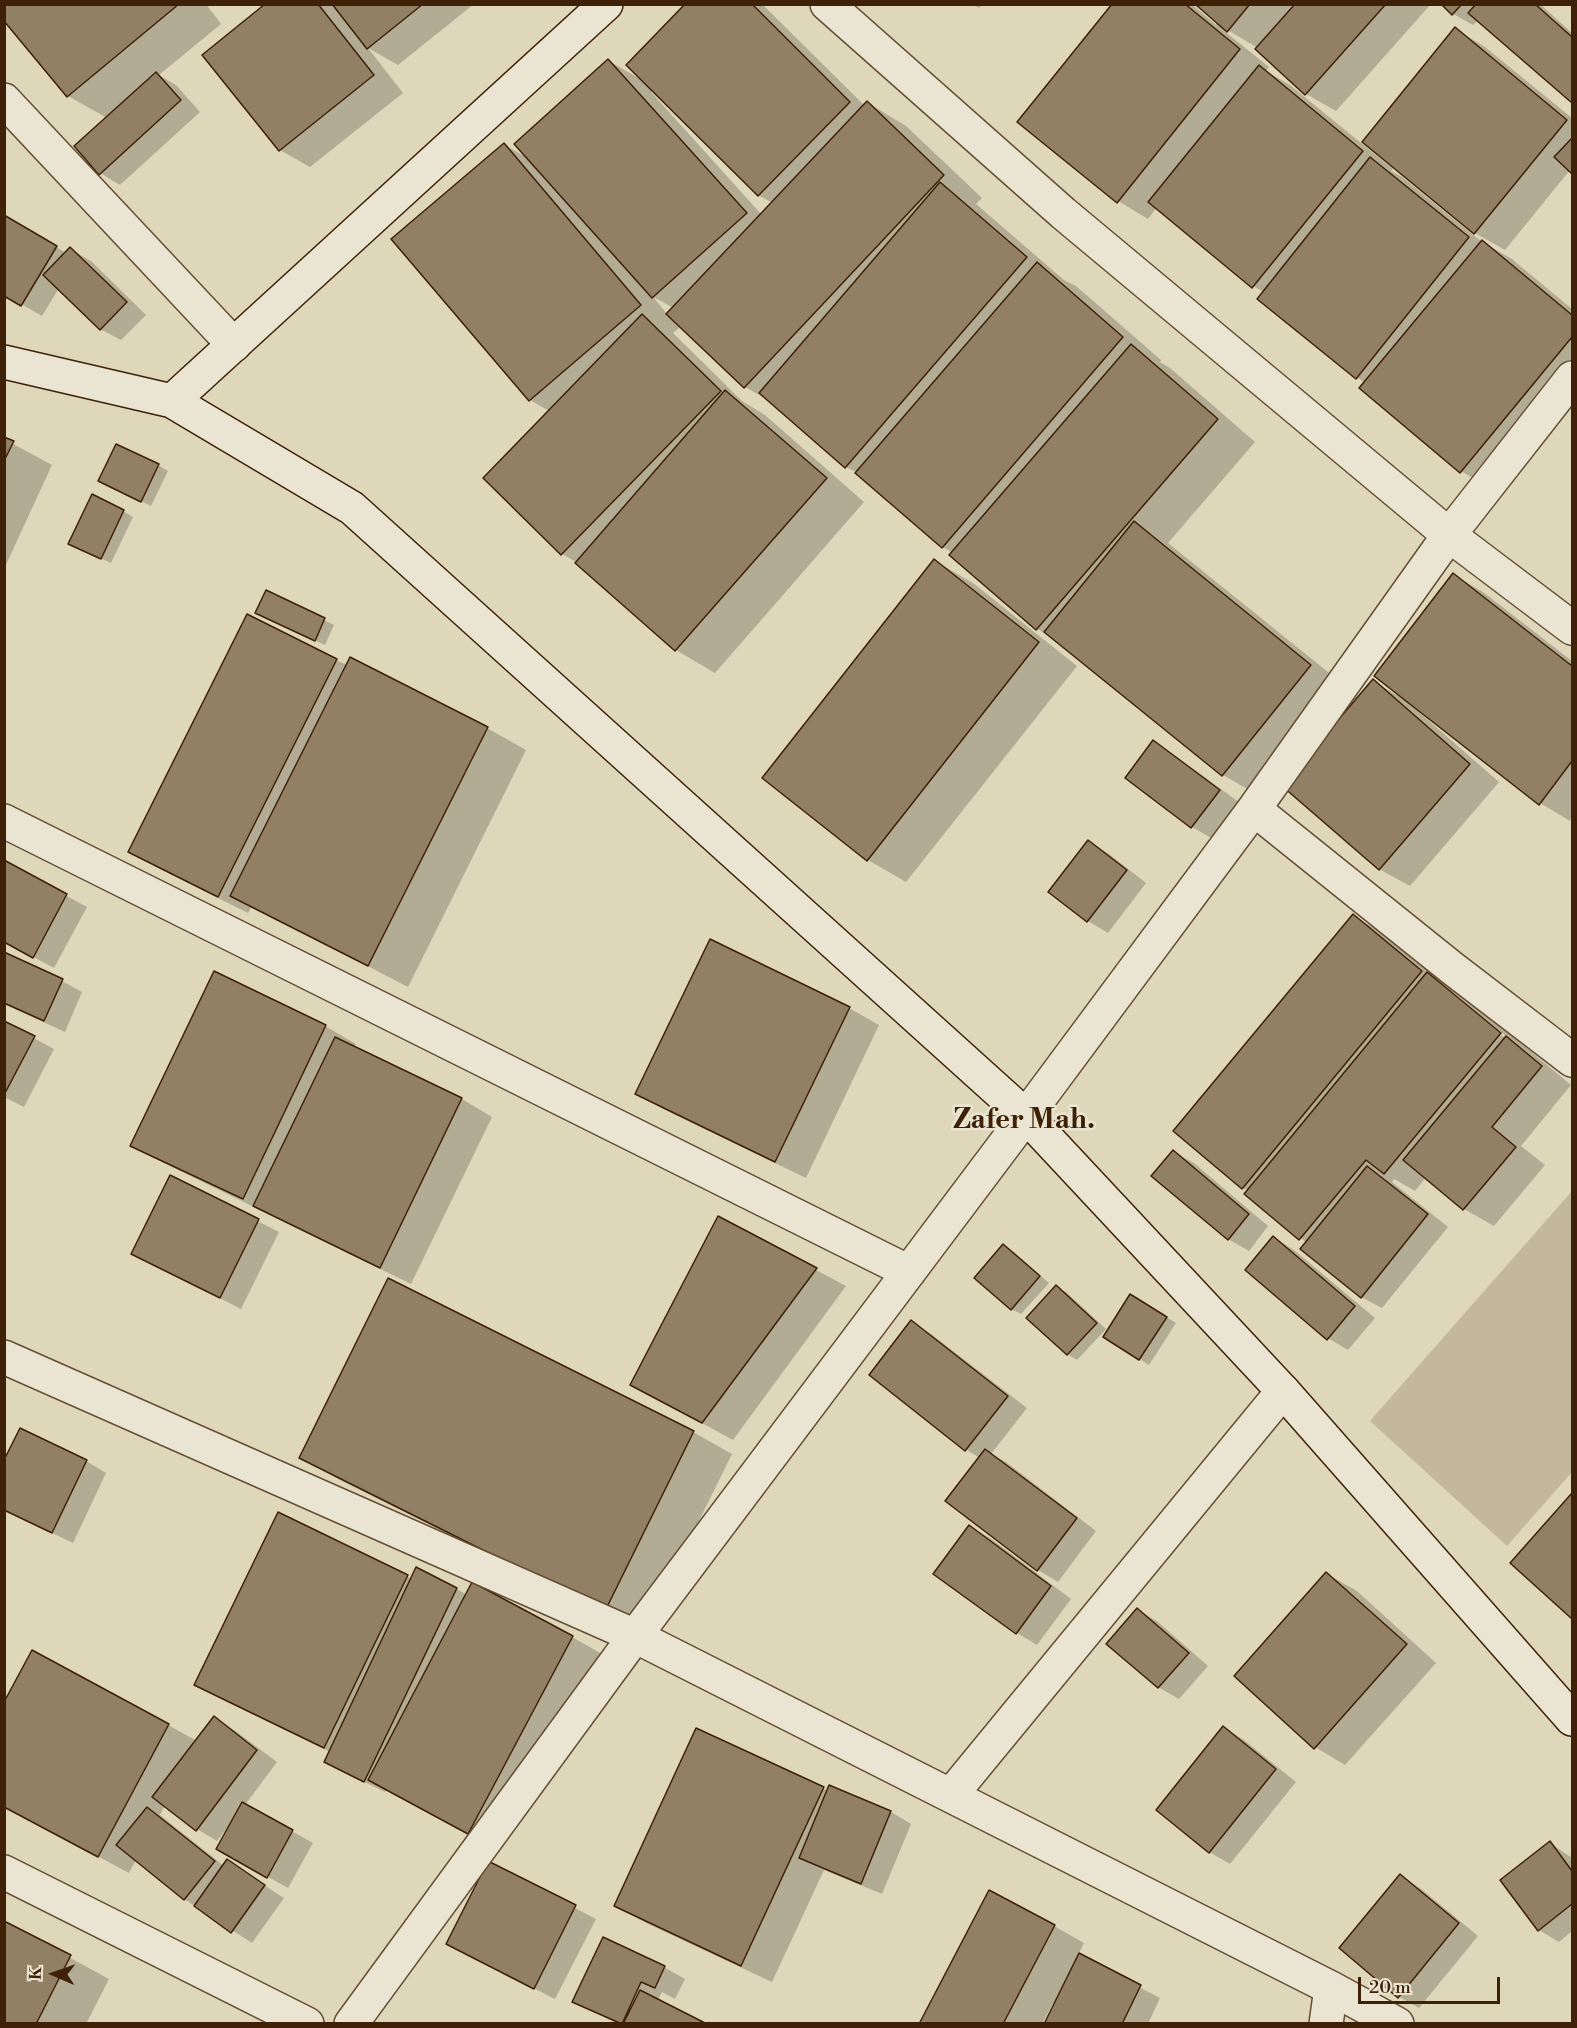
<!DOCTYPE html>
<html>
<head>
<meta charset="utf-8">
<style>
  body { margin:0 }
  #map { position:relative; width:1577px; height:2028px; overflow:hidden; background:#dfd7ba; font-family:"Libre Bodoni",serif }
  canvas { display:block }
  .frame { position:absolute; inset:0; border:6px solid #3e2107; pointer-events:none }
  .north { position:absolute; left:24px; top:1944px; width:60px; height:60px; -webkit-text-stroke:4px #eae5d2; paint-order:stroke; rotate:272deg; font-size:16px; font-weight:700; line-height:24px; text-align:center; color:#3e2107 }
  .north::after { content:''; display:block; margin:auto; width:21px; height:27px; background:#3e2107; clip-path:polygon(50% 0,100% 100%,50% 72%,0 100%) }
  .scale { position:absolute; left:1358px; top:1977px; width:142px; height:27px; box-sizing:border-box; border:3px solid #3e2107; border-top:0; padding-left:8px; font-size:18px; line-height:21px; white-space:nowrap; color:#3e2107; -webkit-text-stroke:4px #eae5d2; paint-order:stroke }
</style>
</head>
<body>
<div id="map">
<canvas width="1577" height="2028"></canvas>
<div class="frame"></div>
<div class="north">K</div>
<div class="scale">20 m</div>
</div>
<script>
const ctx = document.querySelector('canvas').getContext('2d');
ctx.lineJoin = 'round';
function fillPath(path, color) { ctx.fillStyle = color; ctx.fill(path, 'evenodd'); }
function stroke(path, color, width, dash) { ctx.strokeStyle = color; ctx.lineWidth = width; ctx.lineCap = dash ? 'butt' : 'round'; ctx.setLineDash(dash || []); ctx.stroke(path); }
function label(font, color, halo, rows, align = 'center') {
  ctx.font = font + ' "Libre Bodoni",serif'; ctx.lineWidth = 5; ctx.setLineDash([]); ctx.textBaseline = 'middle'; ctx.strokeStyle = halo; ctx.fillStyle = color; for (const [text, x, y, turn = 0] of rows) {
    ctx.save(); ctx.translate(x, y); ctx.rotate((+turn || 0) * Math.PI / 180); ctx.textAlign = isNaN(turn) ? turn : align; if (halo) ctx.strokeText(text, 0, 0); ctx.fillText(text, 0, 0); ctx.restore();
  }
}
fillPath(new Path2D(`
  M 1572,1191 L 1572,1472 L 1507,1546 L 1370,1421 Z`), '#c4b89c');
fillPath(new Path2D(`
  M 4,4 L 206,4 L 221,24 L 159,75 L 176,85 L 200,112 L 120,185 L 100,173 L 107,118 L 68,96 Z
  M 267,4 L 474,4 L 398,65 L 368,48 L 403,93 L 310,167 L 280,150 Z
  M 687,4 L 762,4 L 865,106 L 868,103 L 906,126 L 982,198 L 976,204 L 1064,280 L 1076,286 L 1161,360 L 1160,362 L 1170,368 L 1255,442 L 1168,543 L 1349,689 L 1261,797 L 1223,775 L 1057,640 L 1037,629 L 953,553 L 943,547 L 858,473 L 846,467 L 772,402 L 745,387 L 675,320 L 673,321 L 679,328 L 673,333 L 742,401 L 765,415 L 864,502 L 715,673 L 676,650 L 578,563 L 562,554 L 549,411 L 530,400 L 505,145 L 529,159 L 609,61 L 640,79 ZM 653,90 L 758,195 L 773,203 L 762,215 L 651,92 ZM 653,297 L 661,301 L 673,308 L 667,314 Z
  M 972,4 L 982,4 L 979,8 Z
  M 1114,4 L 1192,4 L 1216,25 L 1218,22 L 1197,4 L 1431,4 L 1336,111 L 1306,94 L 1258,48 L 1224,28 L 1223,30 L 1269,67 L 1266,71 L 1290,85 L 1393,169 L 1391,171 L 1401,176 L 1482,242 L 1512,259 L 1572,309 L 1572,390 L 1491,489 L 1461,471 L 1264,292 L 1253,286 L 1157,207 L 1148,219 L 1118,201 Z
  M 1443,4 L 1540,4 L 1572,33 L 1572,101 L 1479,20 L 1473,25 L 1453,14 Z
  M 1455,29 L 1485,47 L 1572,118 L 1572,172 L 1570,170 L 1505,250 L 1475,233 Z
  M 4,216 L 66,253 L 70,249 L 91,261 L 146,315 L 121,340 L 100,329 L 59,288 L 42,316 L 4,294 Z
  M 4,439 L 52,465 L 4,569 Z
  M 158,465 L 168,471 L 151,506 L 110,486 Z
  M 123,511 L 133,517 L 111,563 L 80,549 Z
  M 935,561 L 973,583 L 1077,666 L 906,882 L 868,860 Z
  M 1453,575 L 1483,592 L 1572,661 L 1572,817 L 1570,821 L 1540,803 L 1421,711 L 1420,713 L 1499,782 L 1410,886 L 1379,869 L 1373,681 L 1400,697 Z
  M 266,592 L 334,625 L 325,645 L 267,618 Z
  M 336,660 L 487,728 L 526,750 L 408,987 L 252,906 L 248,913 L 160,869 L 130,852 Z
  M 1153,742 L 1173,754 L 1240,803 L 1213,839 L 1192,827 L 1127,778 Z
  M 1089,842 L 1109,854 L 1146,883 L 1108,933 L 1088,921 L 1050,892 Z
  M 4,862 L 87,907 L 54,968 L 4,941 Z
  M 1353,916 L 1383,933 L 1443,983 L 1458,991 L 1571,1085 L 1521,1146 L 1545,1165 L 1494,1226 L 1464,1209 L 1426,1177 L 1415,1191 L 1394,1179 L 1392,1182 L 1448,1227 L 1382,1308 L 1361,1297 L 1307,1243 L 1246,1194 L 1249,1191 L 1243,1188 ZM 1453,992 L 1507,1037 L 1506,1039 L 1453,996 Z
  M 4,954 L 62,981 L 82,992 L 65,1032 L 4,1004 Z
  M 214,973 L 325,1026 L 356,1044 L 354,1047 L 462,1099 L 492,1117 L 411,1284 L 162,1162 L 132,1145 Z
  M 849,1008 L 879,1025 L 806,1178 L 667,1111 L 637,1094 Z
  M 4,1022 L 54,1049 L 24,1107 L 4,1097 Z
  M 1173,1152 L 1194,1163 L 1268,1226 L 1249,1251 L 1228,1239 Z
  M 171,1177 L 279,1232 L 241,1309 L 133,1254 Z
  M 719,1218 L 846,1286 L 733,1440 L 632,1385 Z
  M 1274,1238 L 1294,1250 L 1375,1318 L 1348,1350 L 1328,1338 Z
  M 1004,1246 L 1014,1252 L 1049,1283 L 1021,1314 L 1011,1309 Z
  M 1057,1287 L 1066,1292 L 1106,1329 L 1077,1360 L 1067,1354 Z
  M 1131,1296 L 1176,1323 L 1149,1365 L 1105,1337 Z
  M 911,1322 L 931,1334 L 1027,1408 L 991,1454 L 1006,1462 L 1096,1531 L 1058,1582 L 1038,1570 L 980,1458 L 965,1449 Z
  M 693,1432 L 732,1454 L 644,1632 L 340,1480 L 301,1457 Z
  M 86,1461 L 106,1473 L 73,1543 L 4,1510 L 4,1464 Z
  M 1572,1495 L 1572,1617 L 1512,1563 Z
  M 278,1514 L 412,1579 L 457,1589 L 467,1595 L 572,1637 L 602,1654 L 499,1850 L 387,1789 L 385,1792 L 346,1773 L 330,1752 L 226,1701 L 196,1684 Z
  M 970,1527 L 990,1538 L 1071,1599 L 1037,1645 L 1017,1633 Z
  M 1327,1574 L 1357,1591 L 1436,1663 L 1345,1765 L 1315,1747 Z
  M 1138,1610 L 1158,1622 L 1208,1666 L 1179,1699 L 1158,1687 Z
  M 214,1718 L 234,1730 L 277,1762 L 245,1805 L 313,1843 L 288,1888 L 218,1849 L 229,1829 L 227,1828 L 217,1841 L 197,1829 L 165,1805 L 160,1815 L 224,1866 L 227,1861 L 284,1898 L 252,1943 L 184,1899 L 136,1860 L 129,1873 L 4,1806 L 168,1725 L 197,1741 Z
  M 1224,1728 L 1244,1740 L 1296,1782 L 1230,1864 L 1209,1852 Z
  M 697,1730 L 828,1791 L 830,1787 L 891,1812 L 911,1824 L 882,1894 L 824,1870 L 772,1982 L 646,1923 L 616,1906 Z
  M 1550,1843 L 1572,1858 L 1572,1931 L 1559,1942 L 1539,1930 Z
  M 489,1863 L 596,1919 L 555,1999 L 468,1955 Z
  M 1400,1876 L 1420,1888 L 1478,1936 L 1419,2008 L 1398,1996 Z
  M 4,1922 L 109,1979 L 86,2024 L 4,2024 Z
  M 1054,1926 L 1084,1943 L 1078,1955 L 1160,1998 L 1148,2024 L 1046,2024 L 1055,2004 L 1053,2003 L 1042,2024 L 921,2024 Z
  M 664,1967 L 685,1979 L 675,1999 L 662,1992 L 658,2000 L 703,2024 L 617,2024 L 574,2001 Z`), '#0003');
const building = new Path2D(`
  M 4,4 L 179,4 L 67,97 L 4,21 Z
  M 265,4 L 318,4 L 374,75 L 279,151 L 202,55 Z
  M 332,4 L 423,4 L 367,49 Z
  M 685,4 L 752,4 L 850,102 L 758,196 L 626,65 Z
  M 1112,4 L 1185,4 L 1240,49 L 1117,203 L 1017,122 Z
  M 1195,4 L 1250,4 L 1227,32 Z
  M 1295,4 L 1386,4 L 1305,95 L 1255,49 Z
  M 1441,4 L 1462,4 L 1452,15 Z
  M 1476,4 L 1535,4 L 1572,37 L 1572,103 L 1468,13 Z
  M 1455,27 L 1567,120 L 1474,234 L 1362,142 Z
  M 608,59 L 747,213 L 652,298 L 514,144 Z
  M 1259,65 L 1363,151 L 1252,288 L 1148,202 Z
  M 156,72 L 181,100 L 99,175 L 74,146 Z
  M 867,101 L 944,175 L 744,388 L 666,314 Z
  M 1572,138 L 1572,174 L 1554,157 Z
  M 504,143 L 641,305 L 529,401 L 391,239 Z
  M 1370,157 L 1469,237 L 1356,379 L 1257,299 Z
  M 940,182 L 1027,257 L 845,468 L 759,393 Z
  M 4,215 L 57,246 L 21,306 L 4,296 Z
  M 1482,240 L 1572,315 L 1572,337 L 1460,473 L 1359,388 Z
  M 70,247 L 127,302 L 100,330 L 43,275 Z
  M 1037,262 L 1123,337 L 942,548 L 855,473 Z
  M 642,314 L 721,391 L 561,555 L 483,478 Z
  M 1131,344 L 1218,419 L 1036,630 L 949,555 Z
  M 725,390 L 827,478 L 675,651 L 575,563 Z
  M 4,437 L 14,441 L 4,461 Z
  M 116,444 L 159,464 L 141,502 L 98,481 Z
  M 92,494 L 124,510 L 101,559 L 68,544 Z
  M 1134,521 L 1311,665 L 1222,776 L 1044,632 Z
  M 934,559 L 1039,642 L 867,861 L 762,778 Z
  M 1453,573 L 1572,666 L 1572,761 L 1539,805 L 1374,676 Z
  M 266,590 L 325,618 L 315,641 L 255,613 Z
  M 247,614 L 337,659 L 218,897 L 128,852 Z
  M 350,657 L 488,727 L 368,966 L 230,896 Z
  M 1373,679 L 1470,764 L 1379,870 L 1282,786 Z
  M 1153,740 L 1220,790 L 1191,828 L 1125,778 Z
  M 1088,840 L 1127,870 L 1087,922 L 1048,892 Z
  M 4,860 L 67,894 L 33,958 L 4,942 Z
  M 1353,914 L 1422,971 L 1242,1189 L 1173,1131 Z
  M 710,939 L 850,1007 L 775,1162 L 635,1094 Z
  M 4,952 L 63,979 L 44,1021 L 4,1003 Z
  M 214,971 L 326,1025 L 243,1199 L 130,1146 Z
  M 1427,972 L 1501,1033 L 1384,1174 L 1366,1160 L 1299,1240 L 1244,1194 Z
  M 4,1021 L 35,1036 L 4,1095 Z
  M 1506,1036 L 1542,1066 L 1492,1127 L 1516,1147 L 1463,1210 L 1403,1160 Z
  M 335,1037 L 462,1098 L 380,1268 L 253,1206 Z
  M 1173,1150 L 1249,1214 L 1228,1240 L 1151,1176 Z
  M 1367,1166 L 1428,1214 L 1361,1298 L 1300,1249 Z
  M 170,1175 L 259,1219 L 220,1298 L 131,1254 Z
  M 718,1216 L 817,1268 L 702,1423 L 630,1385 Z
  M 1273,1236 L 1355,1306 L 1327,1340 L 1245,1270 Z
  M 1003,1244 L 1040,1276 L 1011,1310 L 974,1278 Z
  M 388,1278 L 694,1431 L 605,1611 L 299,1458 Z
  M 1056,1285 L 1097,1323 L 1067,1355 L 1026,1318 Z
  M 1130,1294 L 1167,1317 L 1139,1360 L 1103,1337 Z
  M 911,1320 L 1008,1396 L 965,1451 L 869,1375 Z
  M 20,1428 L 87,1460 L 52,1533 L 4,1510 L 4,1460 Z
  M 985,1449 L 1077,1518 L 1037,1571 L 945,1501 Z
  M 1572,1493 L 1572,1619 L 1510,1563 Z
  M 278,1512 L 408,1575 L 324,1748 L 194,1685 Z
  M 969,1525 L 1051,1586 L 1016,1634 L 933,1574 Z
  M 416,1567 L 457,1588 L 364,1782 L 324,1762 Z
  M 1326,1572 L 1407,1644 L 1314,1749 L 1234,1676 Z
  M 472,1582 L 573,1636 L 468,1834 L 368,1780 Z
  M 1137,1608 L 1189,1653 L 1158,1688 L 1106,1644 Z
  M 32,1650 L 169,1724 L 98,1857 L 4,1807 L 4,1702 Z
  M 214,1716 L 257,1750 L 196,1831 L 152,1797 Z
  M 1223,1726 L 1276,1769 L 1209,1853 L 1156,1810 Z
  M 696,1728 L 824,1787 L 741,1966 L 614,1906 Z
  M 829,1785 L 891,1811 L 861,1884 L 799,1858 Z
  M 242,1802 L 293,1830 L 267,1878 L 216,1849 Z
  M 147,1807 L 215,1861 L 184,1900 L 116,1845 Z
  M 1550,1841 L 1572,1871 L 1572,1904 L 1538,1931 L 1500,1880 Z
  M 227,1859 L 265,1885 L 231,1933 L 194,1906 Z
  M 488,1861 L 576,1905 L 534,1989 L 446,1944 Z
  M 1400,1874 L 1459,1923 L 1398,1998 L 1339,1948 Z
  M 989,1890 L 1055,1925 L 1003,2024 L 919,2024 Z
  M 4,1921 L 71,1955 L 36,2024 L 4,2024 Z
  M 603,1937 L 665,1966 L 655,1988 L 641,1982 L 622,2024 L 572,2002 Z
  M 1079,1953 L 1141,1985 L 1122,2024 L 1044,2024 Z
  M 640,1990 L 707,2024 L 623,2024 Z`);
fillPath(building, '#928064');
stroke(building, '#3e2107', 1.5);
const street = new Path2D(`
  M 827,4 L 1063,213 L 1449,535 L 1572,628
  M 4,100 L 234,345
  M 1254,809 L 1452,968 L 1572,1060
  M 4,821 L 909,1272
  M 4,1357 L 635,1636 L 1331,1988 L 1326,2024
  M 951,1795 L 1283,1391
  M 4,1872 L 307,2024
  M 1331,1988 L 1397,2024
  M 351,2024 L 635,1636 L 1026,1116 L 1254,809 L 1449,535 L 1572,378`);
const secondary = new Path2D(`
  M 4,362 L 172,401 L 352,508 L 1026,1116 L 1283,1391 L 1572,1719
  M 172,401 L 606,4`);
stroke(street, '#664e34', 36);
stroke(secondary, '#3e2107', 36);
stroke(street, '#eae5d2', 33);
stroke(secondary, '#eae5d2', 33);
label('bold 28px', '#3e2107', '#eae5d2', [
  ["Zafer Mah.",1024,1121]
]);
</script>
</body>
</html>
